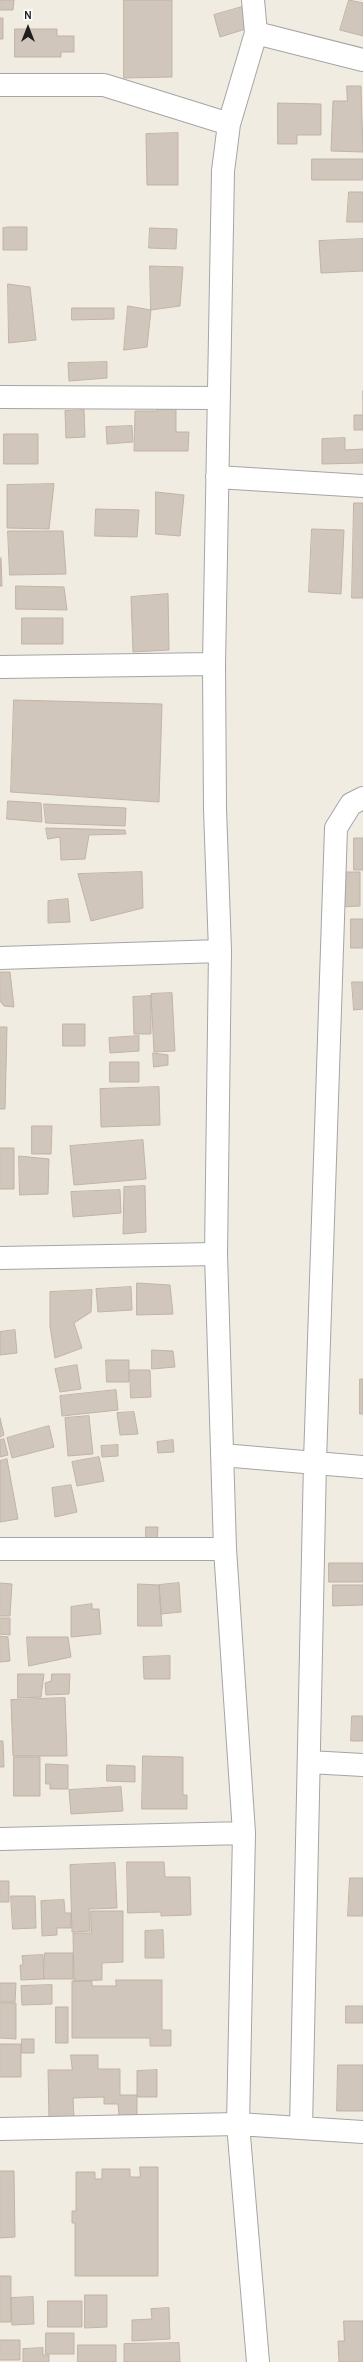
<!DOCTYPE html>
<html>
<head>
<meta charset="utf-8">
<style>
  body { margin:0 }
  #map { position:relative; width:363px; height:2362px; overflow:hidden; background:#f0ece2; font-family:Karla,sans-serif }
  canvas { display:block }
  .north { position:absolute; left:8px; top:8px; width:40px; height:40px; -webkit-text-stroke:3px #fff; paint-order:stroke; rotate:0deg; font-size:11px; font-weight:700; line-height:16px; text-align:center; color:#1e1e1e }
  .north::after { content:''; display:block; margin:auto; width:14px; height:18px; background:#1e1e1e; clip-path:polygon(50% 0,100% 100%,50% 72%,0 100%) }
</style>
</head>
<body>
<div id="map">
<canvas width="363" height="2362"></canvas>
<div class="north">N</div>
</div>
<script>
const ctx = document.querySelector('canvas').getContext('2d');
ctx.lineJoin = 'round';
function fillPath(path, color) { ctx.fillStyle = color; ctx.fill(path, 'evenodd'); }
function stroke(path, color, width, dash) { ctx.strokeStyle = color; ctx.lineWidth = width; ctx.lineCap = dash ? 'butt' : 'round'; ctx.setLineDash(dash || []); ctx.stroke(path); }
const building = new Path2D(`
  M 0,0 L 14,0 L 13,10 L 0,10 Z
  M 124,0 L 172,0 L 172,77 L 124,78 Z
  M 349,0 L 363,3 L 363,36 L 340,30 Z
  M 242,7 L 249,28 L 220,37 L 214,15 Z
  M 0,18 L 3,18 L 3,39 L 0,39 Z
  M 15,29 L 57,29 L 57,36 L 74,36 L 74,52 L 61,52 L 61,57 L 15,57 Z
  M 347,86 L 361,86 L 363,152 L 331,151 L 333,101 L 347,101 Z
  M 278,103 L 321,104 L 321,135 L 297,135 L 297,144 L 278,144 Z
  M 178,133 L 178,185 L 147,185 L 146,134 Z
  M 312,159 L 363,159 L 363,180 L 312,180 Z
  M 349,192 L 363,192 L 363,222 L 347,222 Z
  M 8,227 L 27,227 L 27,250 L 3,250 L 3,228 Z
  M 150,228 L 177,229 L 176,249 L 149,248 Z
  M 363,239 L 363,271 L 321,273 L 319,241 Z
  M 150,266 L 183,267 L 180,306 L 151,310 Z
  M 8,284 L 30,287 L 36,340 L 9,343 Z
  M 128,306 L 151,310 L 147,347 L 124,350 Z
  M 72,308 L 114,308 L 114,319 L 72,320 Z
  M 107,362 L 107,378 L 69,381 L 68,363 Z
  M 363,391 L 363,430 L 354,430 L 354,415 L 363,415 Z
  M 157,403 L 176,403 L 176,432 L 189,432 L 188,451 L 134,451 L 135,411 L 157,411 Z
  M 84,410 L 85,437 L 66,438 L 65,411 Z
  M 132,426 L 133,442 L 107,444 L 106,427 Z
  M 4,434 L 38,434 L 38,464 L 4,464 Z
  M 345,438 L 345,450 L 363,449 L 363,463 L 322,464 L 322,439 Z
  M 54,484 L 49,529 L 7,528 L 7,485 Z
  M 156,492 L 184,495 L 180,536 L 156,534 Z
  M 354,503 L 363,503 L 363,598 L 352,598 Z
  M 96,509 L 139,510 L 137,537 L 95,536 Z
  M 312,529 L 344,530 L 341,594 L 309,592 Z
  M 8,531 L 63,531 L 66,574 L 10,575 Z
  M 1,558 L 2,586 L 0,586 L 0,559 Z
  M 16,586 L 64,587 L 67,610 L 16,609 Z
  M 168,594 L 169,650 L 133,652 L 131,597 Z
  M 22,618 L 63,618 L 63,644 L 22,644 Z
  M 14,700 L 162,704 L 159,802 L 11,792 Z
  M 8,801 L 41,803 L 42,822 L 7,819 Z
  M 44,804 L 126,808 L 125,826 L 46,823 Z
  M 46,828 L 125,830 L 126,834 L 89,835 L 85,859 L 61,860 L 60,837 L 48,839 Z
  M 354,838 L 363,838 L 363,870 L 354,870 Z
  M 142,872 L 143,908 L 91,921 L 78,874 Z
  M 341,872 L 360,872 L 360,906 L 342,907 Z
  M 68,899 L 70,922 L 48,923 L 48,901 Z
  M 351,919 L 363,919 L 363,948 L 351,948 Z
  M 0,972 L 10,972 L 14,1007 L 4,1006 L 0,1001 Z
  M 352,982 L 363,982 L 363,1009 L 354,1010 Z
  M 172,993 L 175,1051 L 154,1052 L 151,994 Z
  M 151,996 L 151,1034 L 134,1034 L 133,997 Z
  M 63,1024 L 85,1024 L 85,1046 L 63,1046 Z
  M 0,1027 L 7,1027 L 5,1109 L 0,1109 Z
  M 139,1036 L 139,1051 L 110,1053 L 109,1038 Z
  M 153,1053 L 168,1055 L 168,1065 L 154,1067 Z
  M 110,1062 L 139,1062 L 139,1082 L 110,1082 Z
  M 159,1087 L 160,1125 L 101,1127 L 100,1089 Z
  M 32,1126 L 52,1126 L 51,1154 L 32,1154 Z
  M 143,1140 L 146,1179 L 74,1185 L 70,1146 Z
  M 0,1148 L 14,1148 L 14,1189 L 0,1189 Z
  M 19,1156 L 49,1159 L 48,1194 L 20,1195 Z
  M 145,1186 L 146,1232 L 123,1234 L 124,1187 Z
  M 120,1190 L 121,1213 L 73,1217 L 71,1192 Z
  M 137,1283 L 170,1285 L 173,1314 L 137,1315 Z
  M 131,1287 L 132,1310 L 98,1312 L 96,1289 Z
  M 92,1290 L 91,1312 L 74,1323 L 82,1348 L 55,1358 L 50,1326 L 50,1292 Z
  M 15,1330 L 17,1353 L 0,1355 L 0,1332 Z
  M 152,1350 L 173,1351 L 175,1367 L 152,1369 Z
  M 106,1360 L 129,1360 L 129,1382 L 107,1382 Z
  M 77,1365 L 81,1389 L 60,1392 L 55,1369 Z
  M 130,1370 L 150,1370 L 151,1397 L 131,1398 Z
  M 360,1379 L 363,1379 L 363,1414 L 360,1414 Z
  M 116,1390 L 118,1410 L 62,1416 L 60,1396 Z
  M 134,1412 L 138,1434 L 120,1435 L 117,1413 Z
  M 89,1416 L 93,1454 L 68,1456 L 65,1418 Z
  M 0,1418 L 4,1435 L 0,1437 Z
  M 49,1426 L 54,1447 L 12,1458 L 7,1438 Z
  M 4,1439 L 8,1455 L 0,1457 L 0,1440 Z
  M 173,1440 L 174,1452 L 158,1453 L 157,1442 Z
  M 118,1445 L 118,1456 L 102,1457 L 101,1446 Z
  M 99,1457 L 104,1481 L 77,1486 L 72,1462 Z
  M 7,1459 L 18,1519 L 0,1522 L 0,1461 Z
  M 71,1485 L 77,1512 L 55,1517 L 52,1488 Z
  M 146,1527 L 158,1527 L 157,1541 L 146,1540 Z
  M 329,1563 L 363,1563 L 363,1582 L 329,1582 Z
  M 0,1583 L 12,1584 L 10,1616 L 0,1616 Z
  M 179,1583 L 181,1612 L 161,1614 L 159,1585 Z
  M 138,1584 L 159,1585 L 162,1626 L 138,1626 Z
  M 333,1585 L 363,1585 L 363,1605 L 333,1606 Z
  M 92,1604 L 92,1609 L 99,1609 L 101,1634 L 71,1637 L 71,1607 Z
  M 0,1618 L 10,1618 L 10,1635 L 0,1634 Z
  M 0,1636 L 8,1637 L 10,1661 L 0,1662 Z
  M 27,1637 L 68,1637 L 71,1657 L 29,1666 Z
  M 170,1656 L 170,1679 L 144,1679 L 143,1657 Z
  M 18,1674 L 44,1674 L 41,1697 L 18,1698 Z
  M 52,1674 L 70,1674 L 69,1694 L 46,1695 L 45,1683 L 51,1681 Z
  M 65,1698 L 67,1756 L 13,1756 L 11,1700 Z
  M 352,1716 L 363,1716 L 363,1741 L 351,1741 Z
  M 0,1741 L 3,1741 L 4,1767 L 0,1767 Z
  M 143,1756 L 183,1757 L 183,1795 L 187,1795 L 187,1809 L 142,1809 Z
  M 14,1757 L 40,1757 L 40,1796 L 14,1796 Z
  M 46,1764 L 68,1765 L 68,1789 L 50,1789 L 50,1784 L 46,1784 Z
  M 107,1765 L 135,1766 L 135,1782 L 107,1781 Z
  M 121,1787 L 123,1811 L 71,1814 L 69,1790 Z
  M 127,1862 L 164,1862 L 165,1877 L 190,1877 L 191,1915 L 161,1916 L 161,1912 L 128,1913 Z
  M 115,1863 L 117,1908 L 89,1909 L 90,1931 L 72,1932 L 70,1865 Z
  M 350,1878 L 363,1878 L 363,1916 L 348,1916 Z
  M 0,1881 L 9,1881 L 9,1902 L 0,1902 Z
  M 11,1896 L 35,1896 L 36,1928 L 13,1929 Z
  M 64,1900 L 65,1913 L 71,1913 L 71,1928 L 57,1928 L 57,1935 L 42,1936 L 41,1901 Z
  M 91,1911 L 123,1911 L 123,1962 L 102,1963 L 102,1980 L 74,1981 L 73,1933 L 91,1933 Z
  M 163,1930 L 164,1958 L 145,1958 L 145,1931 Z
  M 45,1953 L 73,1953 L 73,1979 L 44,1979 Z
  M 43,1955 L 44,1979 L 21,1980 L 20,1965 L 23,1965 L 22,1956 Z
  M 116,1980 L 162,1980 L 162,2030 L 171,2030 L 171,2046 L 150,2046 L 150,2038 L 72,2038 L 72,1981 L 92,1981 L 92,1986 L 116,1986 Z
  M 0,1983 L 16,1983 L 15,2002 L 0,2002 Z
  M 52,1985 L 52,2004 L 22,2005 L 21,1986 Z
  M 0,2003 L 16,2003 L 16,2039 L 0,2038 Z
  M 346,2006 L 363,2006 L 363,2023 L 346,2023 Z
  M 56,2007 L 68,2007 L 68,2043 L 56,2043 Z
  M 22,2039 L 34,2039 L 34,2053 L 22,2053 Z
  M 0,2044 L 21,2044 L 21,2077 L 0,2077 Z
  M 71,2055 L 98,2055 L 98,2069 L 120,2069 L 120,2095 L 137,2095 L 137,2116 L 119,2116 L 118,2104 L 104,2104 L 104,2097 L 73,2098 L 74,2118 L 49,2118 L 48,2070 L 72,2070 Z
  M 338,2065 L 363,2065 L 363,2111 L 337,2111 Z
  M 157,2070 L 157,2097 L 137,2097 L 137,2071 Z
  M 140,2167 L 158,2167 L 158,2276 L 75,2276 L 75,2223 L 72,2223 L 72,2211 L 76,2211 L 76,2172 L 95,2172 L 95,2179 L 102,2179 L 102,2169 L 130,2169 L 130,2177 L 140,2177 Z
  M 0,2171 L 14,2171 L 15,2237 L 0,2238 Z
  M 0,2276 L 11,2276 L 11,2322 L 0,2322 Z
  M 85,2295 L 107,2295 L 107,2327 L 85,2328 Z
  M 33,2297 L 34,2324 L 12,2325 L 11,2298 Z
  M 48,2301 L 82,2301 L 82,2327 L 48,2327 Z
  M 169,2308 L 170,2339 L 132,2341 L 132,2320 L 152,2319 L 151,2309 Z
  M 344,2321 L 363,2321 L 363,2362 L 339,2362 L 338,2341 L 344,2341 Z
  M 46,2333 L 74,2333 L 74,2354 L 46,2354 Z
  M 0,2340 L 20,2340 L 20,2360 L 0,2360 Z
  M 179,2343 L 180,2362 L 124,2362 L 124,2344 Z
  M 78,2345 L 116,2345 L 116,2362 L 78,2362 Z
  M 43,2348 L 43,2355 L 49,2355 L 49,2362 L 23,2362 L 23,2349 Z`);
fillPath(building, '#d0c6bb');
stroke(building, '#c3b3a3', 1);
const street = new Path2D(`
  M 253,0 L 256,33 L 229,124 L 223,171 L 214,664 L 215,809 L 220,951 L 216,1254 L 225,1549 L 244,1833 L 238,2124 L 258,2362
  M 256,33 L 363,60
  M 0,85 L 104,85 L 229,124
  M 0,397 L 218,398
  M 217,477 L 363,486
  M 0,667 L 214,664
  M 0,958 L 220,951
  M 0,1258 L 216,1254
  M 222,1455 L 363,1467
  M 0,1549 L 225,1549
  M 309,1762 L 363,1765
  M 0,1839 L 244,1833
  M 301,2128 L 315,1461 L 336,828 L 351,804 L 363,798
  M 0,2129 L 238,2124 L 363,2132`);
stroke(street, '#a5a5a5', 24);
stroke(street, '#fff', 22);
</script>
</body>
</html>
